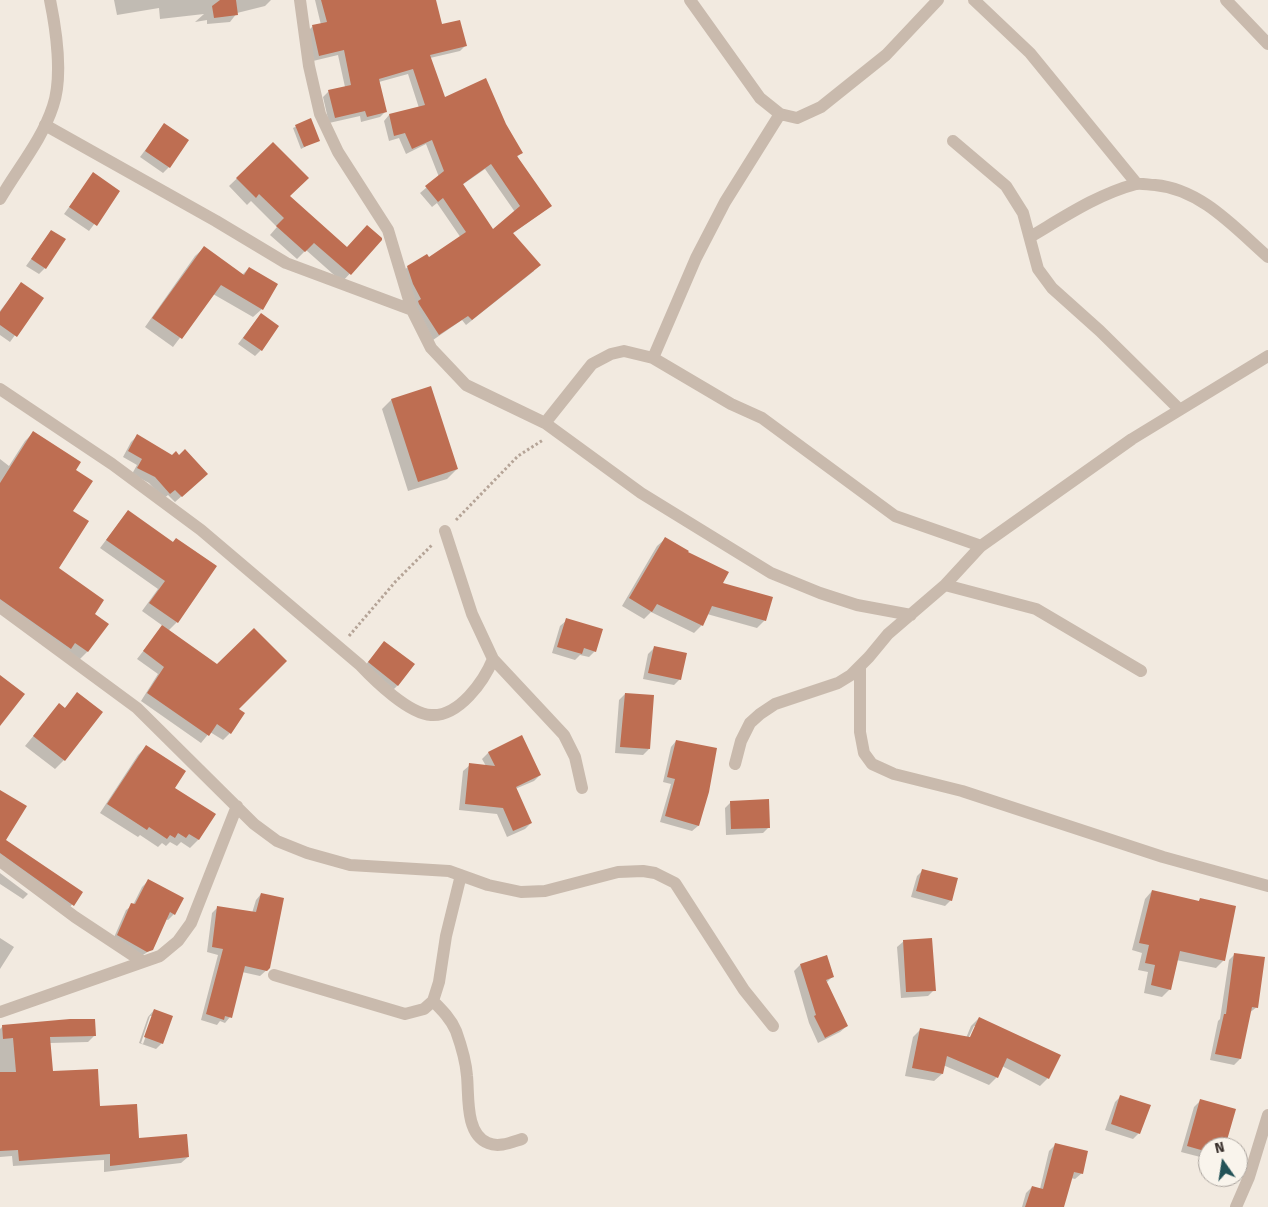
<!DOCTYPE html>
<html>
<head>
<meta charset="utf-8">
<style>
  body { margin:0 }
  #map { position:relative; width:1268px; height:1207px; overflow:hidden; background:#f2eae0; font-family:"Fira Sans",sans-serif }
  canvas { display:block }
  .north { position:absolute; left:1198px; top:1137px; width:50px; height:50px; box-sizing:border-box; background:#f9f4ec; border:1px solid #aca59f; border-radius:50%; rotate:347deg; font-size:14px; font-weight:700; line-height:20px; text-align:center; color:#382f2b }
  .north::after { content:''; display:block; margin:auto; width:18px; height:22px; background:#235257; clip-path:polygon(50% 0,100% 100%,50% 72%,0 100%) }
</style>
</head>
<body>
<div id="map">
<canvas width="1268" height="1207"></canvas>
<div class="north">N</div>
</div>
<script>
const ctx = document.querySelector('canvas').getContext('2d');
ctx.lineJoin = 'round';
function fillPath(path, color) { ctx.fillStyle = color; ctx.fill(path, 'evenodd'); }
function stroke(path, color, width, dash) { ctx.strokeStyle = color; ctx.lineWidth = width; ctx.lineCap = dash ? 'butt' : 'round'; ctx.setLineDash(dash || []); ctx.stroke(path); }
fillPath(new Path2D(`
  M 114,0 L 271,0 L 265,6 L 237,13 L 230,22 L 207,24 L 207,20 L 195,22 L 204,14 L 160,19 L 159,8 L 117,15 Z
  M 315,0 L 435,0 L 442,25 L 465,46 L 460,51 L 430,58 L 444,98 L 505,124 L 521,153 L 517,157 L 551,206 L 512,234 L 534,271 L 466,325 L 462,320 L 433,340 L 414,310 L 402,272 L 408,267 L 429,259 L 461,238 L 437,203 L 432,207 L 420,193 L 439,177 L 426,144 L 406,154 L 399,138 L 389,141 L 384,121 L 389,115 L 419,108 L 408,74 L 379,82 L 386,111 L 380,117 L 361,122 L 360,116 L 329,123 L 323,97 L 329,91 L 345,87 L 338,55 L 313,61 L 307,32 L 313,26 L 321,25 ZM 485,169 L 515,212 L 493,231 L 462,185 Z
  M 310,120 L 318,140 L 301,149 L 293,128 Z
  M 164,125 L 169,167 L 163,173 L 140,157 Z
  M 273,144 L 288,196 L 347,248 L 381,240 L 342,282 L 306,250 L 297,259 L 270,235 L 277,227 L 251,201 L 247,205 L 229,186 Z
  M 93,174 L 119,191 L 89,231 L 64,214 Z
  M 51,231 L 45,268 L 39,274 L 26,266 Z
  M 204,248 L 242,275 L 249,268 L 262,309 L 253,317 L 213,294 L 173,347 L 145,327 L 195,256 Z
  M 21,284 L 42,298 L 10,342 L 0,335 L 0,311 Z
  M 261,314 L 261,350 L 255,356 L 238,344 Z
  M 430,387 L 457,469 L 447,479 L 408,491 L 382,409 L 391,400 Z
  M 33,433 L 74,470 L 71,512 L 57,569 L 93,614 L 87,652 L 79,660 L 0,611 L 0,459 L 9,466 L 25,441 Z
  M 137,436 L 200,480 L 175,502 L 168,495 L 163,499 L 149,483 L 132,474 L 137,465 L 123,457 L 131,442 Z
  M 128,511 L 172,543 L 176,539 L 215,567 L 177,622 L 168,631 L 237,709 L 230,733 L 223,740 L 210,732 L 201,743 L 141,701 L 158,674 L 137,659 L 163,626 L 142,611 L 158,589 L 100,548 Z
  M 665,539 L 722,584 L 765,620 L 757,628 L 707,614 L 702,625 L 694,633 L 651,612 L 644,619 L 622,606 L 657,546 Z
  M 567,620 L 595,651 L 589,657 L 580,655 L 575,660 L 552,653 L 560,626 Z
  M 384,643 L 398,685 L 392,691 L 363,668 Z
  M 654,648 L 680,679 L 674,685 L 643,679 L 648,654 Z
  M 78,694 L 64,760 L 55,769 L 25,746 L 59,705 L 64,709 Z
  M 625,694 L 649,749 L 643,755 L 615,753 L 619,700 Z
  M 521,737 L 540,775 L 534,781 L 515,789 L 531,823 L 525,829 L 507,837 L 497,814 L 459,810 L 463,771 L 470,765 L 486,766 L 482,759 L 488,753 Z
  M 676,741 L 698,826 L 692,831 L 660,822 L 671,784 L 663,782 L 671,747 Z
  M 146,747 L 173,788 L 214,814 L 198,840 L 190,848 L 181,842 L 177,846 L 170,842 L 166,846 L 162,843 L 158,847 L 140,835 L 138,837 L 100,813 L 138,755 Z
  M 0,791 L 4,840 L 81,893 L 67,911 L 0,861 Z
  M 731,802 L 769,827 L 763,833 L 726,835 L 725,808 Z
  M 923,870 L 951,900 L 945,906 L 911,897 L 917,876 Z
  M 0,873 L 28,894 L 23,899 L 0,884 Z
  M 148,881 L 174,914 L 168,920 L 165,919 L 152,949 L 140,957 L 112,942 L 126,910 L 133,905 L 142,887 Z
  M 1152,891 L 1198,902 L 1200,900 L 1224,960 L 1216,968 L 1176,960 L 1170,989 L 1162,997 L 1144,993 L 1148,972 L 1138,970 L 1142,953 L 1132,950 L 1145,899 Z
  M 261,894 L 269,968 L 260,976 L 242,972 L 230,1017 L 225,1023 L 220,1021 L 217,1025 L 201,1020 L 218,955 L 207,952 L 212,913 L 218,907 L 252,913 L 256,900 Z
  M 0,938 L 14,947 L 0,969 Z
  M 904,941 L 934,990 L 928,996 L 901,998 L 897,947 Z
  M 1235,954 L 1257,1007 L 1249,1013 L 1240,1059 L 1234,1065 L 1210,1060 L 1218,1021 L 1220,1019 L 1229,960 Z
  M 800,965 L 832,977 L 826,983 L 847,1026 L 840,1032 L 818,1043 L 809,1023 L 794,971 Z
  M 154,1010 L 162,1043 L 156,1049 L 139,1043 L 148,1017 ZM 150,1016 L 153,1016 L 143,1044 L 141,1043 Z
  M 979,1018 L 1048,1078 L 1040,1086 L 1002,1066 L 997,1077 L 989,1085 L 943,1065 L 942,1074 L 934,1081 L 905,1076 L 913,1037 L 921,1029 L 966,1038 L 971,1026 ZM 974,1026 L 976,1026 L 969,1044 L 966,1043 Z
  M 3,1026 L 94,1036 L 88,1042 L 50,1043 L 52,1073 L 138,1139 L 188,1157 L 181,1163 L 104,1172 L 104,1160 L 13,1166 L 12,1156 L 0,1157 L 0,1029 Z
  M 1121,1096 L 1139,1133 L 1133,1139 L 1105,1130 L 1115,1102 Z
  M 1200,1101 L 1224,1147 L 1208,1147 L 1208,1159 L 1181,1152 L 1194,1107 Z
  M 1055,1145 L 1082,1173 L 1075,1179 L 1071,1178 L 1063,1207 L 1022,1207 L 1026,1193 L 1032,1187 L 1040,1189 L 1049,1151 Z`), '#0003');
fillPath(new Path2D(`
  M 220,0 L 236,0 L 238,15 L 214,18 L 212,6 Z
  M 321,0 L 436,0 L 442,24 L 460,20 L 467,46 L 430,55 L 445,97 L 486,78 L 506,124 L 523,153 L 517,156 L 552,206 L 513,233 L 541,265 L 472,320 L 468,316 L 439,335 L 419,304 L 418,301 L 421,299 L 413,284 L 407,266 L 427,254 L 429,257 L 466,232 L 443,198 L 438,202 L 425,186 L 444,171 L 432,140 L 412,149 L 405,133 L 394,136 L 389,114 L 425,105 L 413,69 L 379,79 L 387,112 L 367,117 L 365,111 L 335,118 L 328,90 L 351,85 L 344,50 L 319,56 L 312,25 L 327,22 ZM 491,164 L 520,206 L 493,229 L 463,184 Z
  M 311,118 L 320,141 L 304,147 L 295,125 Z
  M 164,123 L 189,140 L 170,168 L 145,151 Z
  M 273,142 L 309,178 L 290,196 L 347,247 L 367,225 L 382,238 L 382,240 L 351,275 L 314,243 L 305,252 L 276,226 L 284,218 L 259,194 L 256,198 L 236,178 Z
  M 93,172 L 120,191 L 97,226 L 69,207 Z
  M 51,230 L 66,239 L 46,269 L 31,259 Z
  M 204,246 L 244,275 L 249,267 L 278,284 L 263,310 L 221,285 L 182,339 L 152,318 Z
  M 21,282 L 44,298 L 17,337 L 0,325 L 0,312 Z
  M 261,313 L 279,326 L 262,351 L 243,338 Z
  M 431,386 L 458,469 L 418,482 L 391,399 Z
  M 33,431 L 81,462 L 76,470 L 93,481 L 73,511 L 89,521 L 59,568 L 104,600 L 95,614 L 109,624 L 88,652 L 75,643 L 71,649 L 0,599 L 0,483 Z
  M 137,434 L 172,455 L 176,451 L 179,455 L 185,449 L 208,474 L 182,497 L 175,490 L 170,494 L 155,477 L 137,468 L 142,459 L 128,451 Z
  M 128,510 L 173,542 L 176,538 L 217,566 L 178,623 L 149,603 L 165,581 L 106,540 Z
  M 665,537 L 689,551 L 688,552 L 729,572 L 723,583 L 773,597 L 766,621 L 712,606 L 703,626 L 657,604 L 652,612 L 629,598 Z
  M 566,618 L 603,629 L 596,652 L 584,648 L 582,654 L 557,647 Z
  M 162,625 L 217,664 L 254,628 L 287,661 L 239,709 L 245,713 L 231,734 L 217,724 L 209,736 L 147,693 L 164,667 L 143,651 Z
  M 384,641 L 415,664 L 398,686 L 368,662 Z
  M 654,646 L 687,653 L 681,680 L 648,673 Z
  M 0,675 L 25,694 L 0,726 Z
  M 77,692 L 103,712 L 65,761 L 33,736 L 59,703 L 65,708 Z
  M 625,693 L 654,695 L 650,749 L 620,747 Z
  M 522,735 L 541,775 L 516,787 L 532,823 L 513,831 L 503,808 L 465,804 L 469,763 L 495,766 L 488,752 Z
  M 676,740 L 717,748 L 709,792 L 699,826 L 665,816 L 675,779 L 667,777 Z
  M 146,745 L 186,771 L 175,788 L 216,814 L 199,840 L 189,834 L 186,838 L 178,833 L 175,838 L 170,835 L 167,839 L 149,827 L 147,830 L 107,804 Z
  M 0,790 L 27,806 L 6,840 L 83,892 L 74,906 L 0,853 Z
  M 769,799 L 770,828 L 731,829 L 730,801 Z
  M 922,869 L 958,878 L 952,901 L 916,891 Z
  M 148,879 L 184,898 L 175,915 L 170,912 L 153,950 L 147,952 L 117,935 L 131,903 L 135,904 Z
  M 1152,890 L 1199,901 L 1200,898 L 1236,906 L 1225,961 L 1180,951 L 1171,990 L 1151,985 L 1155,965 L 1145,963 L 1149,945 L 1139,943 Z
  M 261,893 L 284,898 L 270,968 L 267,971 L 245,966 L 232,1018 L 225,1016 L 224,1020 L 206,1014 L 223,949 L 212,947 L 217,906 L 256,912 Z
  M 932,938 L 936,991 L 906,992 L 903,940 Z
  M 1234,953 L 1265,957 L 1258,1008 L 1252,1007 L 1241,1059 L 1215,1054 L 1224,1014 L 1226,1014 Z
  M 827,955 L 834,977 L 826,980 L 848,1026 L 825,1038 L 814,1016 L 816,1015 L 800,964 Z
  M 154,1009 L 173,1016 L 163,1044 L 144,1037 Z
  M 979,1017 L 1061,1055 L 1049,1079 L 1007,1058 L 998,1078 L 947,1056 L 943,1074 L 912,1068 L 920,1028 L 970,1037 Z
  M 70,1019 L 95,1019 L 96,1036 L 50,1037 L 53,1071 L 98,1069 L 100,1106 L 137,1104 L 139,1138 L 187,1134 L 189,1157 L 110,1166 L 110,1154 L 19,1161 L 18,1150 L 0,1151 L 0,1072 L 16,1072 L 13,1038 L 3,1039 L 2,1025 Z
  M 1120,1095 L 1151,1105 L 1140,1134 L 1111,1124 Z
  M 1200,1099 L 1236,1109 L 1225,1147 L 1208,1147 L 1208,1152 L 1187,1146 Z
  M 1055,1143 L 1088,1151 L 1083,1174 L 1074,1172 L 1064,1207 L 1025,1207 L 1032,1186 L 1043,1189 Z`), '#be6e52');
stroke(new Path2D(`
  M 456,520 L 518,456 L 543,440
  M 349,636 L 396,581 L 433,544`), '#b5a497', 3, [2.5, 2.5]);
stroke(new Path2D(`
  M 300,0 L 309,66 L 320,114 L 338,152 L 388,230 L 412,310 L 431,348 L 466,385 L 545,423 L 641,493 L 771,573 L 820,593 L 857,605 L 911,615
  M 690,0 L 760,98 L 780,114 L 797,118 L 821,107 L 886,55 L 938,0
  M 974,0 L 1030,53 L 1137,184
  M 1226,0 L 1268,44
  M 45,125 L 216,221 L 286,263 L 412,310
  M 953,141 L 1006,186 L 1023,213 L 1038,269 L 1052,288 L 1100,331 L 1179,409
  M 1030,237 C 1064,217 1098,194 1136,184 C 1142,183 1149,185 1155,185 C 1201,189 1235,228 1268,257
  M 653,358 L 696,258 L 725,202 L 780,114
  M 0,389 L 112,464 L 201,530 L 360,665 C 375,681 409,714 431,715 C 459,717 484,681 493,659
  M 545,423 L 592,364 L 611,354 L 624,351 L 653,358 L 731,404 L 762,418 L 895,516 L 981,546
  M 445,531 L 472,614 L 493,659 L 564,735 L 575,757 L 582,788
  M 945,585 L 1036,609 L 1141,671
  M 0,607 L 137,708 L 254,824 L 277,841 L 307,853 L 350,865 L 449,871 L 488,885 L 521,892 L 545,891 L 618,872 L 643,871 L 655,873 L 675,883 L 744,990 L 773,1026
  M 860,667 L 860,732 L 864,753 L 872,764 L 894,774 L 962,791 L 1163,857 L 1268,886
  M 735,764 L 741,741 L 750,723 L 760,714 L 775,704 L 838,683 L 851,675 L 869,657 L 888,634 L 945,585 L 981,546 L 1132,439 L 1268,356
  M 0,861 L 75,917 L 143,962
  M 274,975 L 405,1014 L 424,1009 L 433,1001 L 439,982 L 446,936 L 461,875
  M 433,1001 C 442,1010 451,1019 456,1031 C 461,1045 466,1062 467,1076 C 469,1096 465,1134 488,1143 C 499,1148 512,1142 522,1139
  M 0,1012 L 160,956 L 178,941 L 191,923 L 237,806
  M 1236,1207 L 1249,1177 L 1268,1115`), '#c9baad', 12);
stroke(new Path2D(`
  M 0,199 C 18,168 42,140 53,106 C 63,77 56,29 50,0`), '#c9baad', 12);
</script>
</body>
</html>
